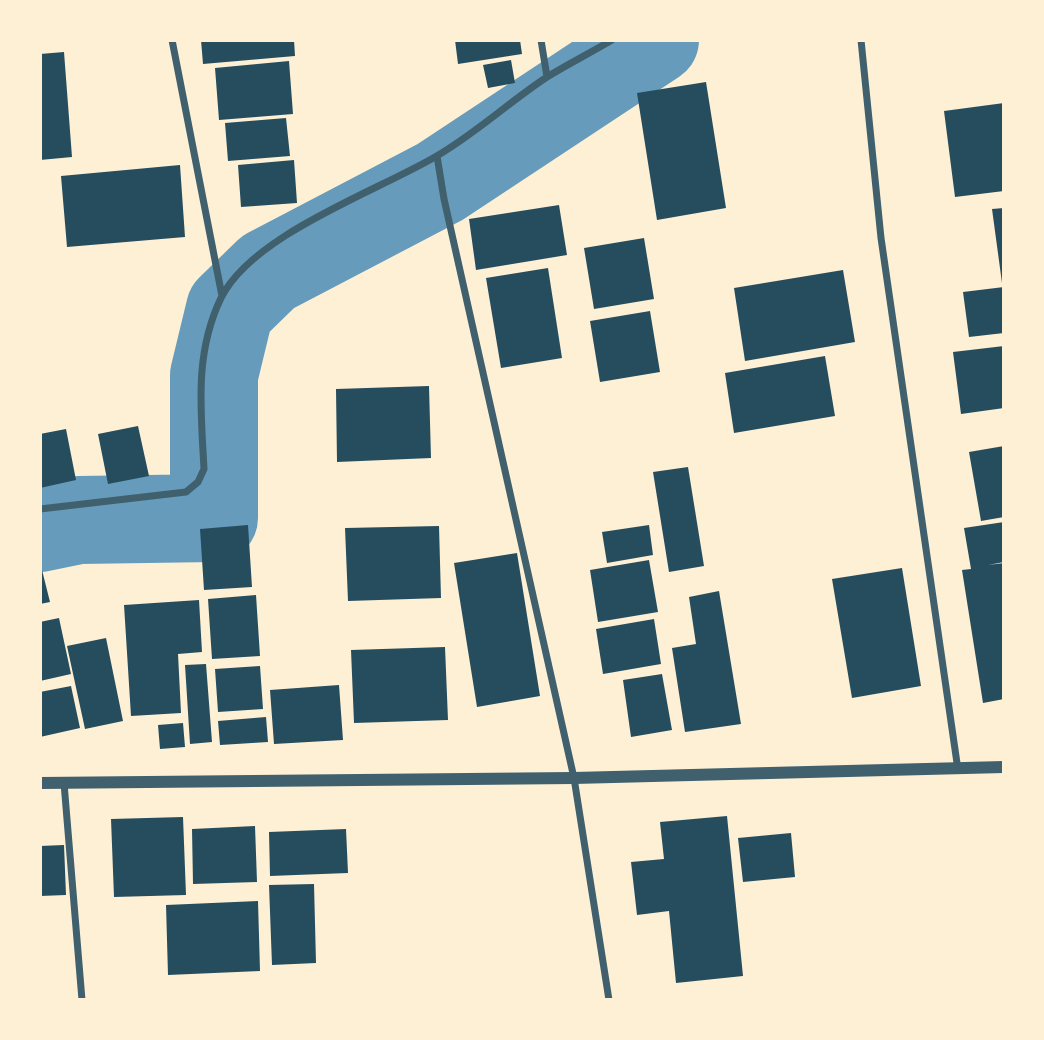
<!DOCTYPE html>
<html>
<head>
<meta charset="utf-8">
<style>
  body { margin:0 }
  #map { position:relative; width:1044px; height:1040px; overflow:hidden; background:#fdf0d5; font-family:"Archivo Narrow",sans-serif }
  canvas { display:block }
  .frame { position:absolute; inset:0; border:42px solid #fdf0d5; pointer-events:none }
</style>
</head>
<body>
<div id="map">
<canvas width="1044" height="1040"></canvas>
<div class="frame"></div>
</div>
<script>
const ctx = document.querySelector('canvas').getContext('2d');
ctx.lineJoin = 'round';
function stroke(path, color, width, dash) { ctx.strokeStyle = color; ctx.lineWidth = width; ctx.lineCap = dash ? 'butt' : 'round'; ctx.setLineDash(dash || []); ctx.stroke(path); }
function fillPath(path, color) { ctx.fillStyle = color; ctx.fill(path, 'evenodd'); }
stroke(new Path2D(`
  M 40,528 L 79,520 L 214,518 L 214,375 L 230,309 L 268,272 L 440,182 L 655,40`), '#669bbc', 88);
fillPath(new Path2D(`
  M 201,40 L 294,40 L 295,56 L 203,64 Z
  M 455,40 L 520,40 L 522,54 L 458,64 Z
  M 64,52 L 72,157 L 40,160 L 40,54 Z
  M 511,60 L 515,83 L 488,88 L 483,65 Z
  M 289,61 L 293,114 L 219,120 L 215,68 Z
  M 706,82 L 726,208 L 657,220 L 637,93 Z
  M 1004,103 L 1004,191 L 955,197 L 944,111 Z
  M 286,118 L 290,156 L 228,161 L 225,123 Z
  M 294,160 L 297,203 L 241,207 L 238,165 Z
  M 180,165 L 185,237 L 67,247 L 61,176 Z
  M 559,205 L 567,255 L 476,270 L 469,219 Z
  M 1004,208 L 1004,283 L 1002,283 L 992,209 Z
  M 644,238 L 654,299 L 594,309 L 584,248 Z
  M 548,268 L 562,358 L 501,368 L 486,278 Z
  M 843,270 L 855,342 L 745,361 L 734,288 Z
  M 1004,287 L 1004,333 L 969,337 L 963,292 Z
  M 650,311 L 660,372 L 600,382 L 590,321 Z
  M 1004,346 L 1004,408 L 961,414 L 953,352 Z
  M 825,356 L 835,416 L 734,433 L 725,373 Z
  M 429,386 L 431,458 L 337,462 L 336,389 Z
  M 138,426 L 149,476 L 108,484 L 98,434 Z
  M 66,429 L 76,480 L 40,488 L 40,434 Z
  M 1004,446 L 1004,517 L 981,521 L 969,452 Z
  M 688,467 L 704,566 L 669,572 L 653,472 Z
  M 1004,522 L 1004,562 L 988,565 L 1004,563 L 1004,699 L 983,703 L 962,570 L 971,569 L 964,528 Z
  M 248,525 L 252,587 L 204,590 L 200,529 Z
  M 649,525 L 653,555 L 607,563 L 602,532 Z
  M 439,526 L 441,598 L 348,601 L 345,528 Z
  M 517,553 L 540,696 L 477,707 L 454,563 Z
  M 649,560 L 658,612 L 598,622 L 590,570 Z
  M 40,562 L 50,602 L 40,604 Z
  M 902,568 L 921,686 L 852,698 L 832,579 Z
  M 719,591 L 741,724 L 685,732 L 672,648 L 696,644 L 689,597 Z
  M 256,595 L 260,656 L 212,659 L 208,599 Z
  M 199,600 L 202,652 L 178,654 L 181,713 L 131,716 L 124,605 Z
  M 59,618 L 71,674 L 40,681 L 40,622 Z
  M 654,619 L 661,664 L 603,674 L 596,629 Z
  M 106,638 L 123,721 L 85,729 L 67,646 Z
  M 445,647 L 448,720 L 354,723 L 351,650 Z
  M 206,664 L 212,742 L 190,744 L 185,665 Z
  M 260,666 L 263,709 L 218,712 L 215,669 Z
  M 662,674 L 672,730 L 631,737 L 623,680 Z
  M 339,685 L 343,740 L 274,744 L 270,690 Z
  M 71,686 L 80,728 L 40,737 L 40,692 Z
  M 266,717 L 268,742 L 220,745 L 218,721 Z
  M 183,723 L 185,747 L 160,749 L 158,725 Z
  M 727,816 L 743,976 L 676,983 L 669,911 L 637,915 L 631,862 L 664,859 L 660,822 Z
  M 183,817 L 186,895 L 114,897 L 111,819 Z
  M 255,826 L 257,882 L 193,884 L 192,829 Z
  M 346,829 L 348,873 L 270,876 L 269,832 Z
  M 791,833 L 795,877 L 743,882 L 738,838 Z
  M 64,845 L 66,895 L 40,896 L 40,846 Z
  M 314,884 L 316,963 L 272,965 L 269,885 Z
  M 258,901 L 260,971 L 168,975 L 166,905 Z`), '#264d5e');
stroke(new Path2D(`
  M 172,40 L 222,296
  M 541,40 L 547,77
  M 861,40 L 881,238 L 958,770
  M 437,156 L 444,199 L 574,778 L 609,1000
  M 40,509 L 186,492 L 198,482 L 204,469 C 201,410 194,354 221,298 C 252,235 375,192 435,157 C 475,134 509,102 547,77 C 568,64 590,53 612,40
  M 64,783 L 82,1000`), '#3f606c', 7);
stroke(new Path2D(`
  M 40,783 L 574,778 L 1004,767`), '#3f606c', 12);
</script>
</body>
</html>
